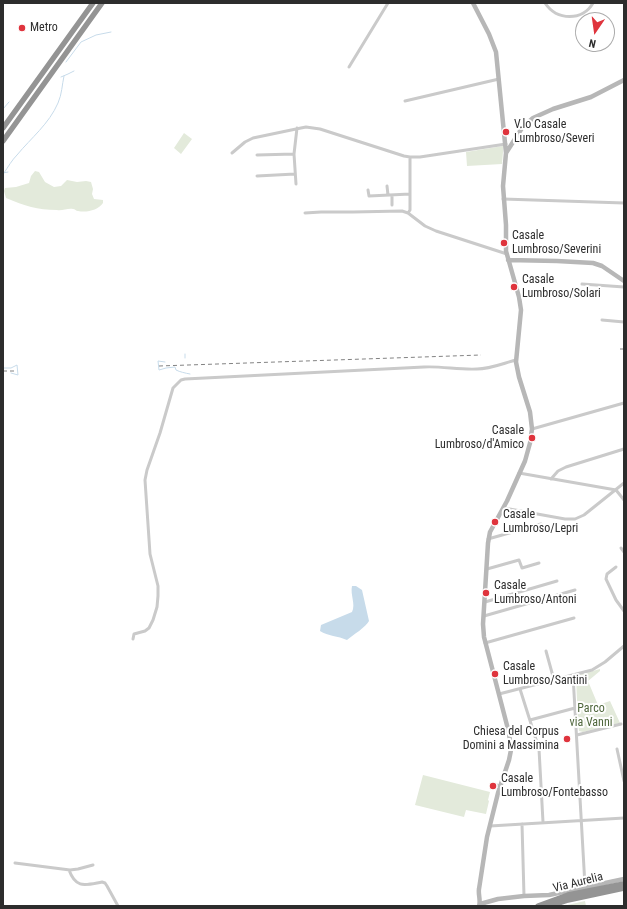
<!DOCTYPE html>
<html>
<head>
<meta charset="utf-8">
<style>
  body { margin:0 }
  #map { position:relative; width:627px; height:909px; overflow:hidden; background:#fff; font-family:"Roboto Condensed",sans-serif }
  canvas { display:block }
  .frame { position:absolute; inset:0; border:4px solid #2d2d2d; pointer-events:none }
  .north { position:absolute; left:575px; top:12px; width:40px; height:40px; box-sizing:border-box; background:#fff; border:1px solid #ababab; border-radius:50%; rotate:193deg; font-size:11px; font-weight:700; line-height:16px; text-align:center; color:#2d2d2d }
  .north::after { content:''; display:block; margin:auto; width:14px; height:18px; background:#df343d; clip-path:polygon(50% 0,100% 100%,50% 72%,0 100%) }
</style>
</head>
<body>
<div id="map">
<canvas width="627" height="909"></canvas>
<div class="frame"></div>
<div class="north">N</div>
</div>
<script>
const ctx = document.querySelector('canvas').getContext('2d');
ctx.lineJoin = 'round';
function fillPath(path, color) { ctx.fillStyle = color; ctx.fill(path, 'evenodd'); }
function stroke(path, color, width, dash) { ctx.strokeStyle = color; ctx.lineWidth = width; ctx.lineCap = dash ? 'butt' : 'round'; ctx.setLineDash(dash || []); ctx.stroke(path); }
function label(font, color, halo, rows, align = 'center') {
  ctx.font = font + ' "Roboto Condensed",sans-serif'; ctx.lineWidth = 4; ctx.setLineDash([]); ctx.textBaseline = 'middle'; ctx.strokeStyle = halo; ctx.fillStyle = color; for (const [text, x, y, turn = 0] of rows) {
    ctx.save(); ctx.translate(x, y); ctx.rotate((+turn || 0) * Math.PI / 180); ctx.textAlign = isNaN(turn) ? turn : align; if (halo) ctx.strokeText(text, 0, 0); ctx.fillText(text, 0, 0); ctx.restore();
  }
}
fillPath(new Path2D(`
  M 184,133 L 192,139 L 181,154 L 174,148 Z
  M 503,146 L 503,152 L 502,164 L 467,166 L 466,152 Z
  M 35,171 L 39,172 L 45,182 L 54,187 L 61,186 L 67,180 L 77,182 L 86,181 L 91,182 L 93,189 L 92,194 L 94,199 L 103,200 L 103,203 C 98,210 87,213 78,211 C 76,211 75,209 73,209 C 68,208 62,211 57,210 C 37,210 25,206 6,198 L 4,191 L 5,188 L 16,187 L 29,183 L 31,176 Z
  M 600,669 L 600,671 L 588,681 L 598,705 L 610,701 L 620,723 L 583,732 L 579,731 L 578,723 L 576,677 L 578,675 Z
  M 423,775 L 490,792 L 488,800 L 489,801 L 486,814 L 466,810 L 464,817 L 415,805 Z
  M 585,901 L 586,906 L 563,906 Z`), '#e3eadb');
fillPath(new Path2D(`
  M 352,586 L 356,586 L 362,590 L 369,621 C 366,627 353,635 347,640 C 338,636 328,636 320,631 L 321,625 L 352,612 C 356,604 350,595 352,586 Z`), '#c7dbea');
stroke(new Path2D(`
  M 66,62 L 81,42 L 96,35 L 111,32
  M 61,77 L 68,74 L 74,71
  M 3,109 L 9,102
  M 3,173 L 8,172
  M 4,173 C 8,167 12,160 17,155 C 31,138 49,124 58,103 C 62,94 62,85 64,76
  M 185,354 L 185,358
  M 165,362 L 158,361 L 159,370 L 166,368 L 175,367 L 176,370 C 180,372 185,373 190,374
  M 3,368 L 11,368 L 17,365 L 18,375 L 11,373
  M 3,374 L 3,376`), '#c7dbea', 1);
stroke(new Path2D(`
  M 545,3 C 557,21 583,21 593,3
  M 349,67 L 388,3
  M 405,101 L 499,79
  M 232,153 L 245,142 L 253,138 L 296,129 L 306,127 L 320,129 L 404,156 L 410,157 L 420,157 L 506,144
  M 257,155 L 294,154
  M 257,176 L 295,174
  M 296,184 L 294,154 L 297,128
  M 387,186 L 388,195
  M 368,190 L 369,196 L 410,194
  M 392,195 L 392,205
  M 503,199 L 624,203
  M 305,213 L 321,212 L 353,212 L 402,211 L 408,213 L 425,226 L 436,231 L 507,254
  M 408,213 L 410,210 L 410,157
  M 582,284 L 624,287
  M 602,320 L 624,322
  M 532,429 L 624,403
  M 519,473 L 616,490
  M 551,479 L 558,471 L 566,467 L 624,449
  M 616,490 L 624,500
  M 504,508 L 565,519 L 575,519 L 584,515 L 624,483
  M 488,539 L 541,524
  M 621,548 L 624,552
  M 616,567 L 607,574 L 606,579 L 616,600 L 624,611
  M 487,569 L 519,560 L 522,568 L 539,563
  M 485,602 L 557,581
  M 484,616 L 575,590
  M 133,639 L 134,634 L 145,631 L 149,628 L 153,620 L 157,607 L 158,596 L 158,586 L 150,554 L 145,480 L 147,470 L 160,433 L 173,388 L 181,380 L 185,379 L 424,367 C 442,366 459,370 477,369 C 490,369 504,363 516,360
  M 485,643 L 574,618
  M 546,651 L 554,680
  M 573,675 L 585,886
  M 520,689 L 539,749 L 543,822
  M 499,694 L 592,670 L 605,662 L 624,646
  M 530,720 L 575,708
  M 577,735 L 621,724
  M 617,749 L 624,781
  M 493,784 L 500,786
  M 522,824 L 524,896
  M 490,826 L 624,818
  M 15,863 L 70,870 L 78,869 L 93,865
  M 69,870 C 76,889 85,885 102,882 L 105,883 L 107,886 L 118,906`), '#cacaca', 3);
stroke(new Path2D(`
  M 473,3 L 489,34 L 496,52 L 506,153
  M 508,260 L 557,261 L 593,263 L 602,266 L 624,281
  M 480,904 L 498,899 L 524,896 L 549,895 L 624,879
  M 479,906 C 481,901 478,894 479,889 L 487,837 L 498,793 L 509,760 L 511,750 L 509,733 L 484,637 L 483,624 L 488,543 L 490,532 L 507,501 L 525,461 L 530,443 L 532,429 L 530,412 L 519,377 L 516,362 L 521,310 L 519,297 L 506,251 L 506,225 L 503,186 L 506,153 L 522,128 L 533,118 L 553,109 L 591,97 L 624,80`), '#b7b7b7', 4.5);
stroke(new Path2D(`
  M 3,128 L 93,3
  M 3,141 L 102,3
  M 538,906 L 568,895 L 624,884
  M 550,906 L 568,900 L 624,888`), '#949494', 5.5);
stroke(new Path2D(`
  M 620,349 L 624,349
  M 159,366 L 481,355
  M 3,371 L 17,371`), '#828282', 1, [4, 3]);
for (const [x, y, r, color] of [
  [22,28,4,"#df343d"],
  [506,132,4,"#df343d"],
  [504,243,4,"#df343d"],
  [514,287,4,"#df343d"],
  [532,438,4,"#df343d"],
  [495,522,4,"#df343d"],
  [486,593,4,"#df343d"],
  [495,674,4,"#df343d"],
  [567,739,4,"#df343d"],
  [493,786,4,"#df343d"]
]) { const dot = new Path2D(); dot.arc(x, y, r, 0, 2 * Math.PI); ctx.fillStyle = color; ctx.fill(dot); stroke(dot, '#fff', 1.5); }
label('12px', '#2d2d2d', '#fff', [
  ["Metro",30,28],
  ["V.lo Casale",514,125],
  ["Lumbroso/Severi",514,139],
  ["Casale",512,236],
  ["Lumbroso/Severini",512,250],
  ["Casale",522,280],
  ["Lumbroso/Solari",522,294],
  ["Casale",524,431,"right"],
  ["Lumbroso/d'Amico",524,445,"right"],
  ["Casale",503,515],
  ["Lumbroso/Lepri",503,529],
  ["Casale",494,586],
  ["Lumbroso/Antoni",494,600],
  ["Casale",503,667],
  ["Lumbroso/Santini",503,681],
  ["Chiesa del Corpus",559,732,"right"],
  ["Domini a Massimina",559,746,"right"],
  ["Casale",501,779],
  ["Lumbroso/Fontebasso",501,793]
], 'left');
label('12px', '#4f673c', '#fff', [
  ["Parco",591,709],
  ["via Vanni",591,723]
]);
label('12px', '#2d2d2d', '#fff', [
  ["Via Aurelia",578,883,-14]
]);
</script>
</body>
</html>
